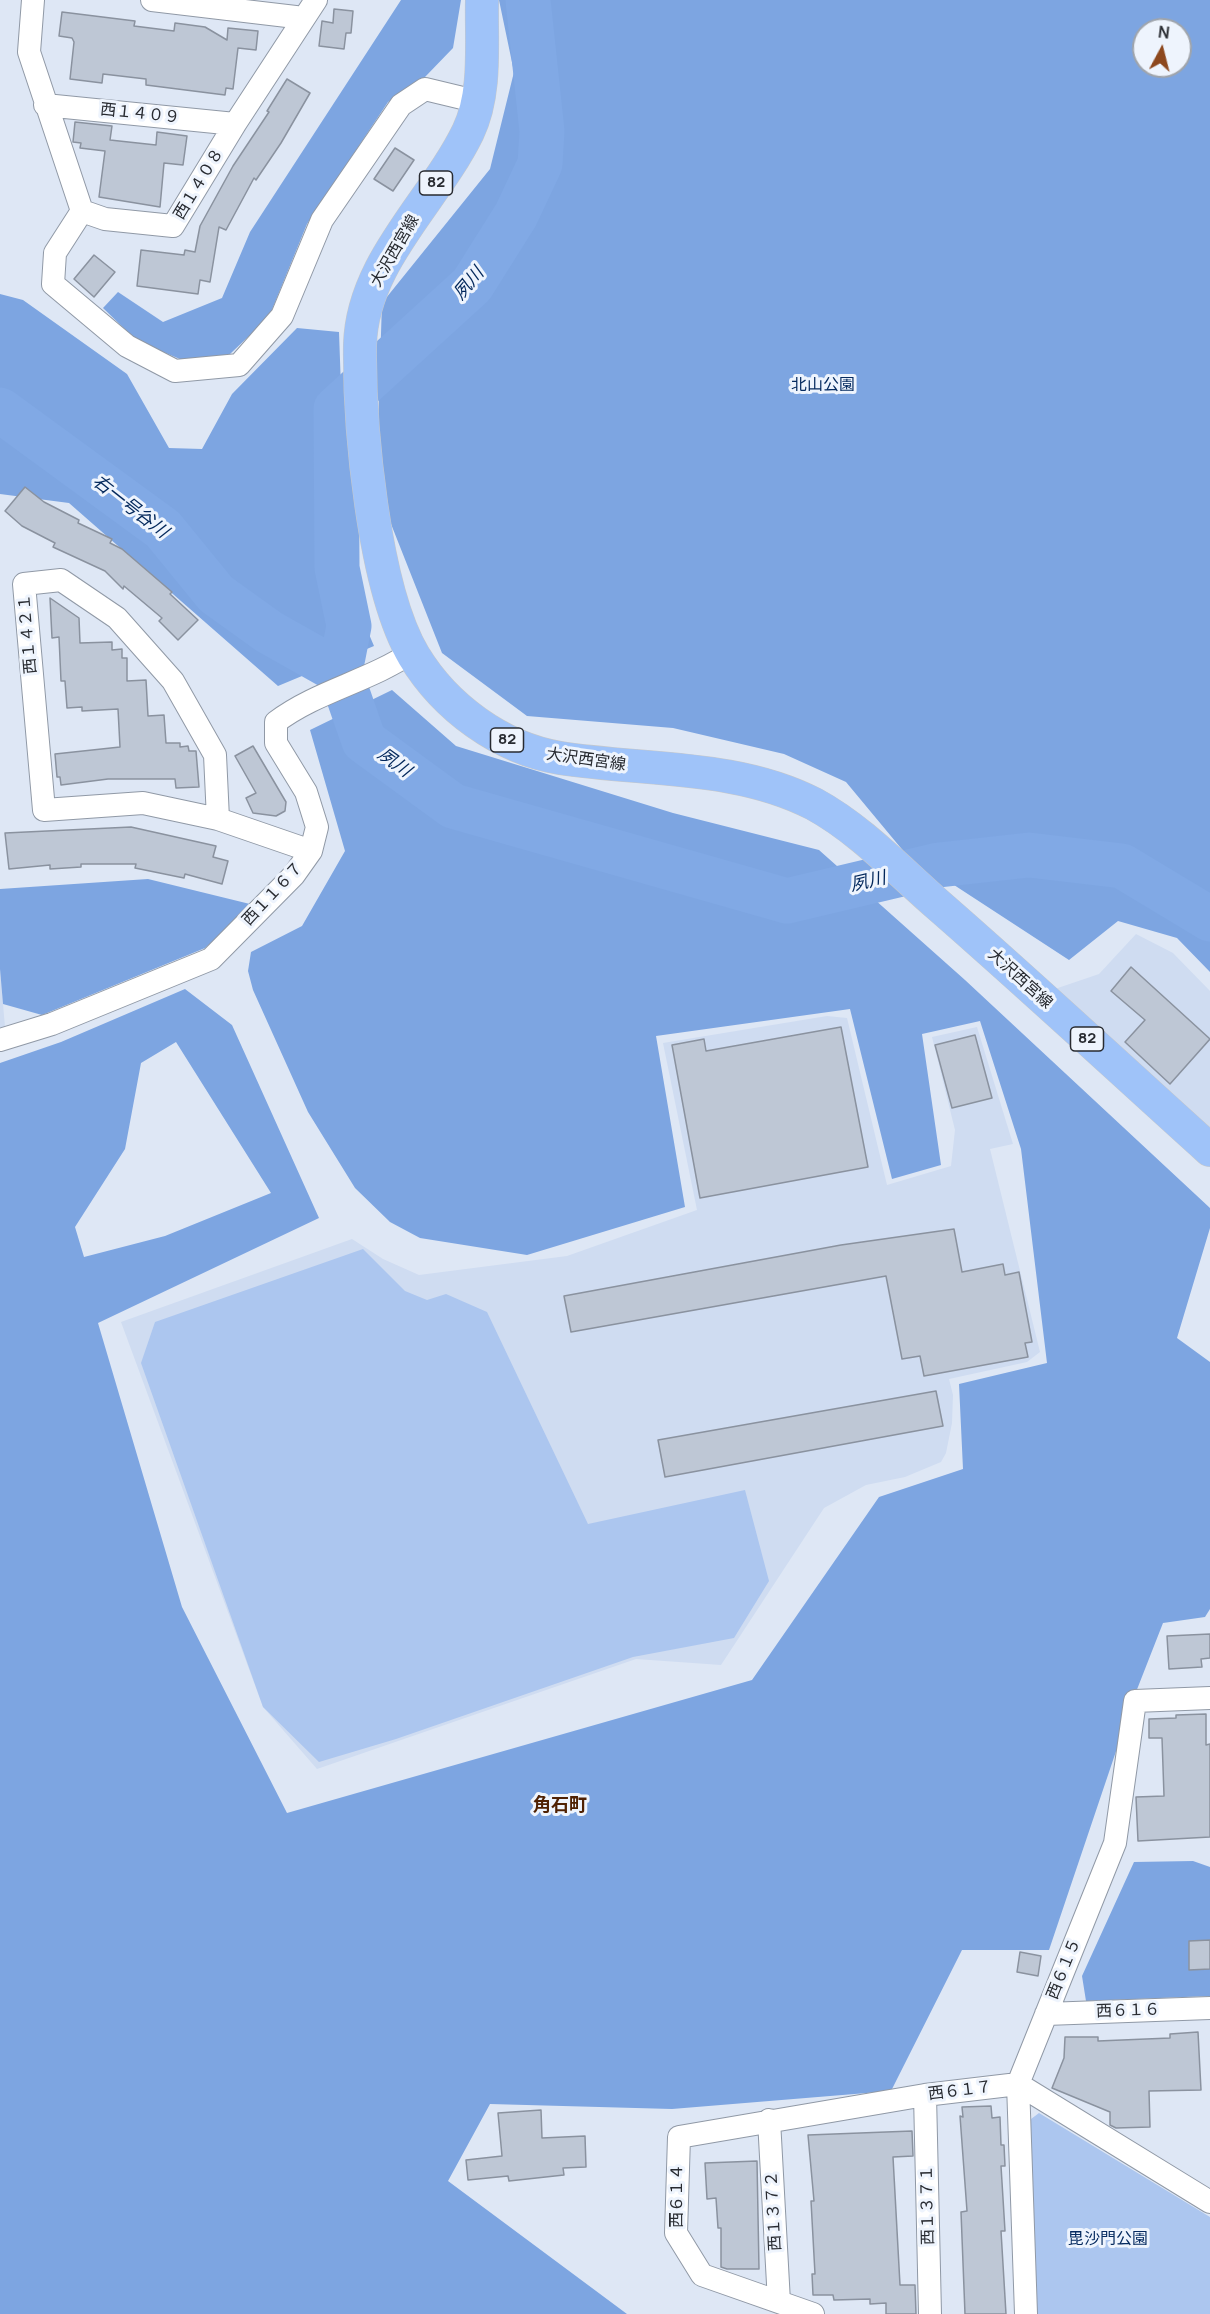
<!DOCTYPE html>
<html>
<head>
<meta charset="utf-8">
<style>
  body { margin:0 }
  #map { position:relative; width:1210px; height:2314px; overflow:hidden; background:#dee7f5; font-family:Manrope,sans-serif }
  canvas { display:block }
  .north { position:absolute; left:1132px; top:18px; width:60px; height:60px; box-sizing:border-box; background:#eef4fd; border:2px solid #9fa4ab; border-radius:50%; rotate:7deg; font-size:16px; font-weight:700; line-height:24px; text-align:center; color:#282b31 }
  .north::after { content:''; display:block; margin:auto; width:21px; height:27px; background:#8d481e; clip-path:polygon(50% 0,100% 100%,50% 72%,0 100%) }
</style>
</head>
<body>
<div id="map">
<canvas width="1210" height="2314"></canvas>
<div class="north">N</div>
</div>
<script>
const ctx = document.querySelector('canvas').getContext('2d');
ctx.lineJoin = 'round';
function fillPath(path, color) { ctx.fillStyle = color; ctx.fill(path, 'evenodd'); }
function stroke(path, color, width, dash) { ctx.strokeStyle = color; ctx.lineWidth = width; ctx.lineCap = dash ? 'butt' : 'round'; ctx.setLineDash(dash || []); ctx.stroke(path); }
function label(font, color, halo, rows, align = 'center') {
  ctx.font = font + ' Manrope,"Noto Sans JP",sans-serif'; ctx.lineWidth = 6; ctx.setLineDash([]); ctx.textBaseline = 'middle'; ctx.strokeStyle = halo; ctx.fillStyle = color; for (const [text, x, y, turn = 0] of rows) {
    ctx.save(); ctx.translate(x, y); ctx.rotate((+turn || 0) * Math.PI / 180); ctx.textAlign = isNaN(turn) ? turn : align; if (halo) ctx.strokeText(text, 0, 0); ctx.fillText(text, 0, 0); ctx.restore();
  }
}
fillPath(new Path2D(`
  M 1136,934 L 1173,953 L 1210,991 L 1210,1130 L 1052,990 L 1099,974 Z
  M 0,969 L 5,1027 L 0,1028 Z
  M 827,1016 L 847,1018 L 887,1185 L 951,1166 L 955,1130 L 932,1037 L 977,1027 L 1013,1144 L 990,1149 L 1040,1352 L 1027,1362 L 949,1379 L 953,1395 L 952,1423 L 946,1453 L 941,1462 L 905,1477 L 866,1485 L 824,1508 L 721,1665 L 636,1659 L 317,1769 L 263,1707 L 121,1322 L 352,1239 L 383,1259 L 419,1275 L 567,1256 L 697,1210 L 663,1043 Z`), '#cfdcf1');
fillPath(new Path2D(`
  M 363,1249 L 405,1291 L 427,1300 L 446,1294 L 487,1312 L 588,1524 L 745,1490 L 769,1581 L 734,1638 L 633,1657 L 396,1739 L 319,1762 L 263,1707 L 141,1363 L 155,1322 Z
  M 1039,2113 L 1210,2217 L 1210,2314 L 1035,2314 L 1027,2122 Z`), '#acc6ef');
fillPath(new Path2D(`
  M 401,0 L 461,0 L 453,48 L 425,77 L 388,102 L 307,224 L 269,317 L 230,354 L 187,362 L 137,341 L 103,308 L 118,292 L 163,322 L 222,298 L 250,232 Z
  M 499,0 L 1210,0 L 1210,972 L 1177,938 L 1118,921 L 1069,960 L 905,853 L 846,782 L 784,754 L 673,728 L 527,716 L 442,653 L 376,486 L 382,303 L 490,169 L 514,72 ZM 1144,30 L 1180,30 L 1180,66 L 1144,66 Z
  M 0,294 L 23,300 L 127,374 L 169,448 L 202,449 L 232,394 L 297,328 L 339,332 L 348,585 L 374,646 L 278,686 L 69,503 L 0,494 Z
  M 392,690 L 456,746 L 673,813 L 819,850 L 965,980 L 1210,1208 L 1210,1228 L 1177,1338 L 1210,1362 L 1210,1609 L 1205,1617 L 1163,1623 L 1136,1692 L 1049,1950 L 962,1950 L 891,2091 L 672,2109 L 490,2104 L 448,2181 L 627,2314 L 0,2314 L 0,1063 L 61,1042 L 185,989 L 232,1025 L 319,1218 L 98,1323 L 182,1607 L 287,1813 L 752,1680 L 879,1497 L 963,1469 L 959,1384 L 1047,1363 L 1021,1149 L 980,1021 L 922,1034 L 941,1165 L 892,1179 L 850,1009 L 656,1036 L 685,1207 L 527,1255 L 420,1238 L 390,1222 L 355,1188 L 308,1112 L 253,990 L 248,971 L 251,952 L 302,926 L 345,851 L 310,730 ZM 176,1042 L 271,1193 L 165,1236 L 84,1257 L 75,1227 L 125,1149 L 141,1063 Z
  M 148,879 L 254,905 L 205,948 L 42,1015 L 3,1004 L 0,969 L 0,889 Z
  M 1193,1861 L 1210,1867 L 1210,1996 L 1086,2001 L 1082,1976 L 1134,1862 Z`), '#7da5e1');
stroke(new Path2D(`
  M 528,0 L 542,131 L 540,164 L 516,215 L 472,285 L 336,409 L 337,568 L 349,626 L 340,672 L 364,741 L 453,806 L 787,901 L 939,865 L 1029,855 L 1122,866 L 1210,919
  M 0,410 L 163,529 L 216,594 L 269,632 L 340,672`), '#81a9e5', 45);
const building = new Path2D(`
  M 334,9 L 353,11 L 351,33 L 346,33 L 344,49 L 319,46 L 322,21 L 333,23 Z
  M 62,12 L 135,21 L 134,26 L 174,31 L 175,23 L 205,27 L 227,40 L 228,28 L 258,31 L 256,50 L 238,48 L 233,89 L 226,88 L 225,95 L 146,85 L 146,79 L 103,74 L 102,83 L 70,79 L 74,42 L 72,38 L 59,36 Z
  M 287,79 L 310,93 L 281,143 L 256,180 L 254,178 L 226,230 L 219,227 L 210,282 L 200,280 L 198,294 L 137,286 L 141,250 L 184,255 L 185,250 L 195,252 L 200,226 L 233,166 L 269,112 L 267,111 Z
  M 75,122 L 112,126 L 110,140 L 156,145 L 157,132 L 187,136 L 183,165 L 164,163 L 160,207 L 99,197 L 105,151 L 80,148 L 81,143 L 73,142 Z
  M 395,148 L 414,160 L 393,191 L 374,179 Z
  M 94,255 L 115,272 L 94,297 L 74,279 Z
  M 25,487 L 44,502 L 79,520 L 78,523 L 112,539 L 110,543 L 122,549 L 172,592 L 170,594 L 198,620 L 178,640 L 159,621 L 162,618 L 124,586 L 123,589 L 105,571 L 53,547 L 55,543 L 22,526 L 5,511 Z
  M 50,598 L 79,618 L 80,643 L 112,642 L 112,650 L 122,649 L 122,658 L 127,658 L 127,681 L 146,680 L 148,716 L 164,715 L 166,743 L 180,743 L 180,747 L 188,746 L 189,751 L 196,751 L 199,787 L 176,788 L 175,779 L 108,779 L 61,785 L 60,777 L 57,777 L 55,754 L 120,747 L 118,709 L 82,711 L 82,707 L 67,708 L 65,681 L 61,681 L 59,637 L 52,638 Z
  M 253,746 L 286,802 L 285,811 L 276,816 L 253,813 L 246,798 L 256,793 L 235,756 Z
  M 131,827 L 216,846 L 213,857 L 228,861 L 222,884 L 185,874 L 184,878 L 135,868 L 136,864 L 81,864 L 81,867 L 50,869 L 50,865 L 9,869 L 5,833 Z
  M 1131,967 L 1210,1039 L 1170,1084 L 1125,1042 L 1145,1020 L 1111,991 Z
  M 841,1027 L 868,1167 L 700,1198 L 672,1045 L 704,1039 L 706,1051 Z
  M 975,1035 L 992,1098 L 952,1108 L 935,1045 Z
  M 954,1229 L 962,1272 L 1003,1264 L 1005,1275 L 1019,1272 L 1032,1342 L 1025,1343 L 1028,1357 L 924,1376 L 920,1356 L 902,1359 L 886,1276 L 571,1332 L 564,1296 L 841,1245 Z
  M 936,1391 L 943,1426 L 665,1477 L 658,1440 Z
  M 1210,1634 L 1210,1658 L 1201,1659 L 1202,1667 L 1169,1669 L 1167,1636 Z
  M 1206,1714 L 1206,1745 L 1210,1744 L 1210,1837 L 1138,1841 L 1136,1797 L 1164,1796 L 1162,1738 L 1149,1738 L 1149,1719 L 1176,1718 L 1176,1715 Z
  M 1210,1940 L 1210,1969 L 1189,1970 L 1189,1941 Z
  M 1020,1952 L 1041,1956 L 1038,1976 L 1017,1972 Z
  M 1198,2032 L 1201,2090 L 1149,2091 L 1150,2127 L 1116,2128 L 1110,2125 L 1110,2112 L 1052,2088 L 1064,2058 L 1065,2037 L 1098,2037 L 1098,2041 L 1170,2038 L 1170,2034 Z
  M 991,2106 L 992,2118 L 1000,2117 L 1001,2145 L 1004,2145 L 1005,2166 L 1001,2166 L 1005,2231 L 1001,2231 L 1006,2314 L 965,2314 L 961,2212 L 967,2211 L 960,2116 L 963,2117 L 962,2107 Z
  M 541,2110 L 542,2138 L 585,2136 L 586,2167 L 563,2168 L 564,2175 L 509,2181 L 508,2176 L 468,2180 L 466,2160 L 502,2156 L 498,2113 Z
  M 912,2131 L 913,2156 L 893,2157 L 900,2285 L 915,2285 L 916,2314 L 886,2314 L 886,2303 L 870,2304 L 870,2299 L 834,2300 L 833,2295 L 813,2295 L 812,2274 L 815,2274 L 811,2201 L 814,2201 L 808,2135 Z
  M 757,2161 L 759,2269 L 727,2269 L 721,2267 L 721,2228 L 718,2228 L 716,2198 L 707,2199 L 705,2163 Z`);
fillPath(building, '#bec7d5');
stroke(building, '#8a929f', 1.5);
const street = new Path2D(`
  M 33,0 L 29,52 L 82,211 L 105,219 L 173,226 L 235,124 L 316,0
  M 152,0 L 304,18
  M 45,105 L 235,124
  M 82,211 L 55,253 L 53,284 L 127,346 L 175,371 L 239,365 L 282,316 L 322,220 L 401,105 L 425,89 L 479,102
  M 218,819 L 143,803 L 44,810 L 24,584 L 61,580 L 117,618 L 173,681 L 215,755 L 218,819 L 311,851
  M 0,1040 L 52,1024 L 211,959 L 294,875 L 311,851 L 317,827 L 306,792 L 276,743 L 276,722 C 317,691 370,681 412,652
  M 1046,2014 L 1210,2008
  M 925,2095 L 930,2314
  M 769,2120 L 779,2302
  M 813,2314 L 702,2275 L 676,2233 L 679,2137 L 925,2095 L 1018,2084 L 1210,2202
  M 1026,2314 L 1018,2084 L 1115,1843 L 1135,1701 L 1210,1698`);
const primary = new Path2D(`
  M 482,0 C 481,42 487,93 468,132 C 434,202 362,262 360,345 C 359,425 373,587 414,656 C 445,707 500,748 560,758 C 644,771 737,764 814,804 C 860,829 898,870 937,904 C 1029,984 1119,1068 1210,1150`);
stroke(street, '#9099a6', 24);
stroke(primary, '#c7c8c9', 34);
stroke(street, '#fff', 22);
stroke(primary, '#9fc3f9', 33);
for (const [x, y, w] of [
  [436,183,33],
  [507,740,33],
  [1087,1039,33]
]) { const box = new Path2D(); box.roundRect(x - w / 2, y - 12, w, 24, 4.5); ctx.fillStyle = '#eef4fd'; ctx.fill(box); stroke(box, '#282b31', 1.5); }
label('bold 15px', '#282b31', null, [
  ["82",436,183],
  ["82",507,740],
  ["82",1087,1039]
]);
label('16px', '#282b31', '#eef4fd', [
  ["西１４０９",140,114,6],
  ["西１４０８",199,184,-59],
  ["大沢西宮線",395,251,-60],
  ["西１４２１",28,634,-95],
  ["大沢西宮線",586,760,8],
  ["西１１６７",273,894,-47],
  ["大沢西宮線",1020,979,42],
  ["西６１５",1064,1969,-68],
  ["西６１６",1128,2011,-2],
  ["西６１７",960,2091,-7],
  ["西６１４",678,2196,-90],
  ["西１３７１",928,2205,-91],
  ["西１３７２",774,2211,-93]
]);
label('16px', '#062b60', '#eef4fd', [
  ["北山公園",823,386],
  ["毘沙門公園",1108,2240]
]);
label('italic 18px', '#02275b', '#eef4fd', [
  ["夙川",469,284,-50],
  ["右一号谷川",130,507,38],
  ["夙川",394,763,36],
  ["夙川",868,882,-13]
]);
label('bold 18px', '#4f2103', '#eef4fd', [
  ["角石町",560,1806]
]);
</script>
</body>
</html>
